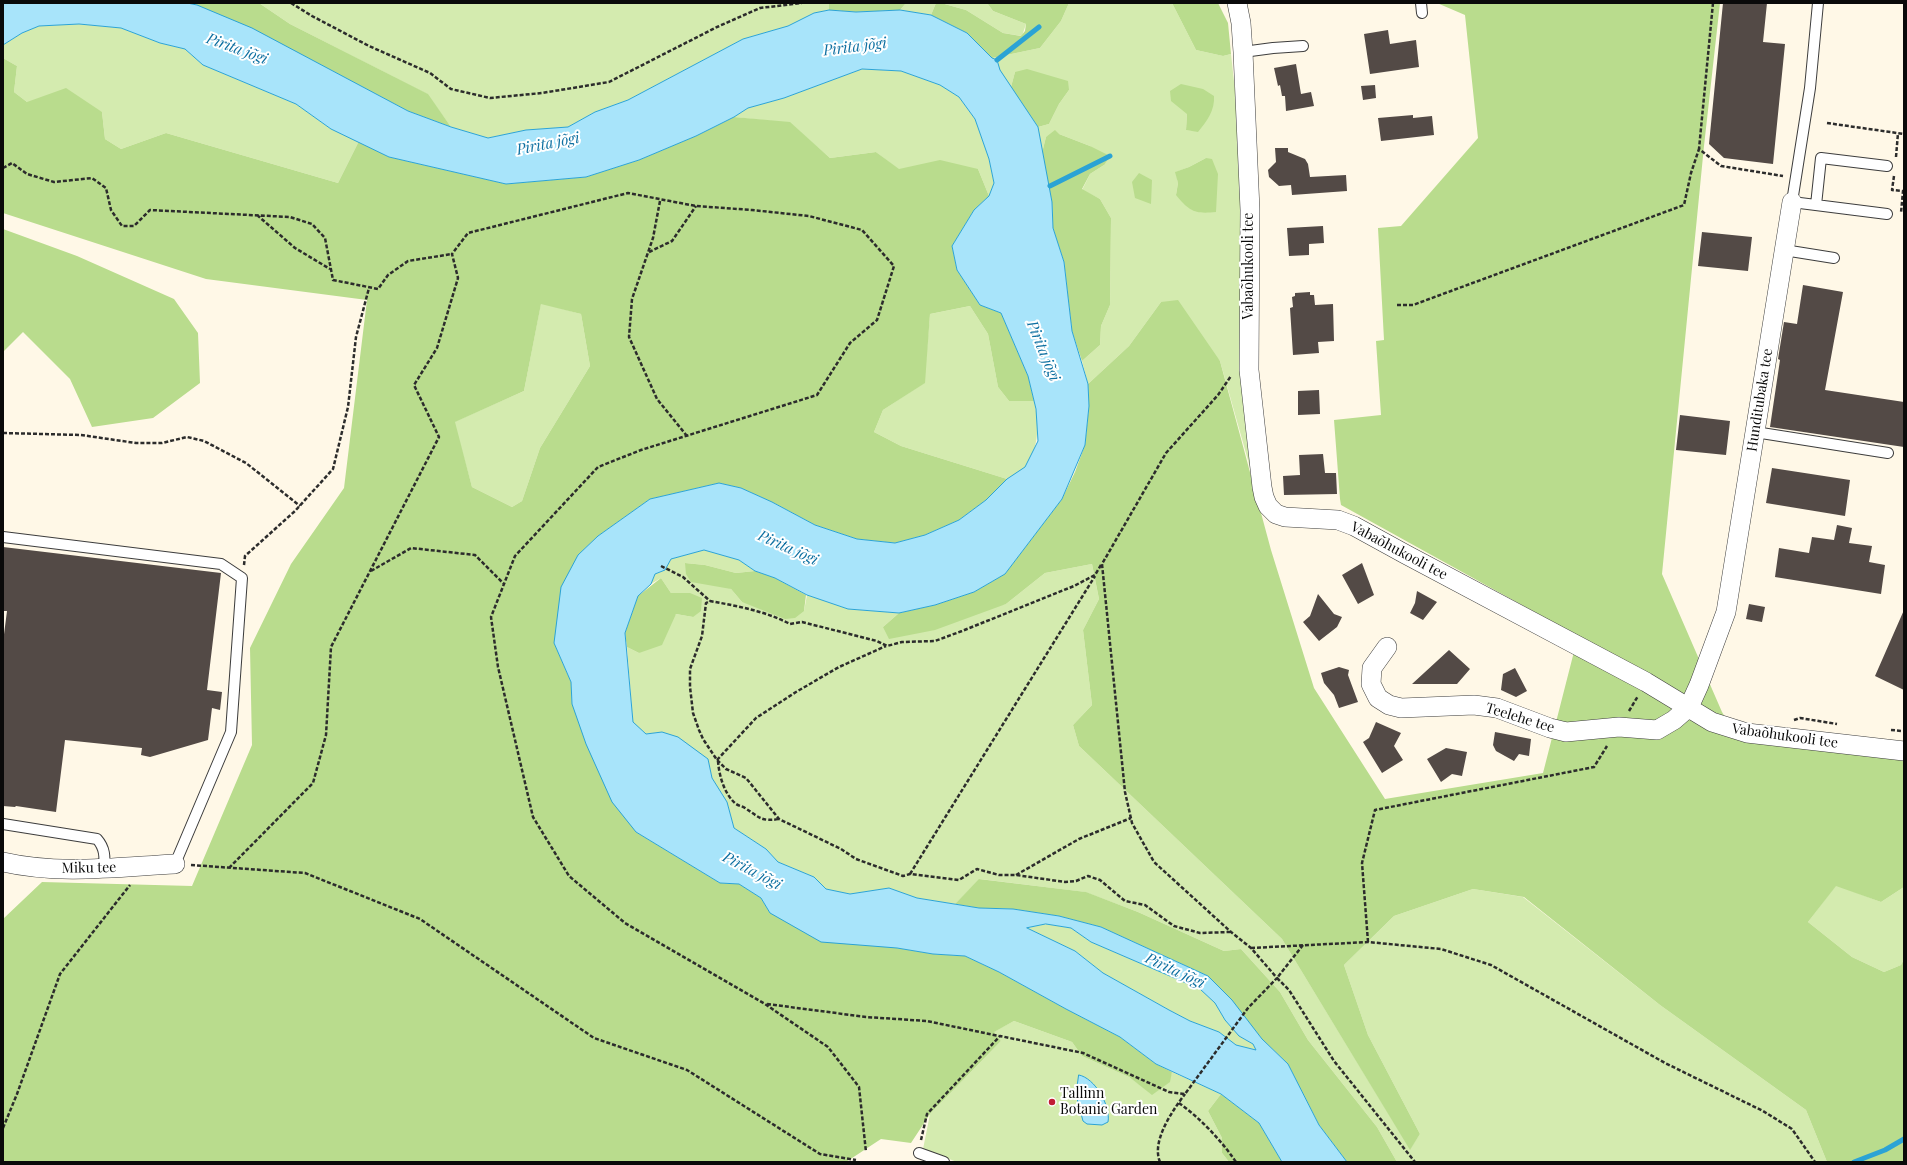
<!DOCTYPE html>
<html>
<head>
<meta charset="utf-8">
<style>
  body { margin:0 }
  #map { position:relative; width:1907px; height:1165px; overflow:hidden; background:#fff8e7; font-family:"Playfair Display",serif }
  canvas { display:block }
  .frame { position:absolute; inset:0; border:4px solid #0a0a0a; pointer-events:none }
</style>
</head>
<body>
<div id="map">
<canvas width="1907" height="1165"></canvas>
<div class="frame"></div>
</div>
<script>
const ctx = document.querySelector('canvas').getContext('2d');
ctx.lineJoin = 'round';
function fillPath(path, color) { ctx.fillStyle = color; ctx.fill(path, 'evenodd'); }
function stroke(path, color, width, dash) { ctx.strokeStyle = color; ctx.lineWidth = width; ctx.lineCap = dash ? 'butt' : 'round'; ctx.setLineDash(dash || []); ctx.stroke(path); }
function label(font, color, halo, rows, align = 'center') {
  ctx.font = font + ' "Playfair Display",serif'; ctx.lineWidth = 4; ctx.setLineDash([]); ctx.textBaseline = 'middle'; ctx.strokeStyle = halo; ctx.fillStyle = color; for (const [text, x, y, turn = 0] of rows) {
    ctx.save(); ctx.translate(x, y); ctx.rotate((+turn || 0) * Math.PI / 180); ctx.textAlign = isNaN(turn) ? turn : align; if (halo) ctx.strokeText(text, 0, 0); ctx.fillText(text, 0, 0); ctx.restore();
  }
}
fillPath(new Path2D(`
  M 259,3 L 829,3 L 829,10 L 814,13 L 788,26 L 743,39 L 628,100 L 595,112 L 568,127 L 526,130 L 488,138 L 451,127 L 427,94 L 290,24 Z
  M 906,3 L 936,3 L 931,15 L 900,10 Z
  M 941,3 L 987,3 L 993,11 L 1026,24 L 1022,36 L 1003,33 L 966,10 Z
  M 1069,3 L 1172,3 L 1196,50 L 1223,56 L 1231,54 L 1239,127 L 1242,214 L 1242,354 L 1251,471 L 1220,361 L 1161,302 L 1129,346 L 1088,384 L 1082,361 L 1100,345 L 1101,326 L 1110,305 L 1111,218 L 1100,199 L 1082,190 L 1090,174 L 1104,165 L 1090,146 L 1059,134 L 1046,137 L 1042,153 L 1038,127 L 1049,124 L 1059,104 L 1069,90 L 1015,72 L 1011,87 L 999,70 L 997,61 L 992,58 L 1040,48 L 1061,21 ZM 1187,114 L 1198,131 L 1186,130 ZM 1206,158 L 1176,195 L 1178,183 L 1176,172 L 1189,167 Z
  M 79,24 L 121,28 L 160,43 L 185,49 L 203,65 L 296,104 L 331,129 L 359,141 L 338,183 L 166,133 L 121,149 L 105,139 L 102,112 L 27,102 L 14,92 L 17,66 L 3,58 L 3,45 L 22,33 L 39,26 Z
  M 862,69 L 901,71 L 940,85 L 959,97 L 975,119 L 989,159 L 994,183 L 989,196 L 978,169 L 899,170 L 876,152 L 830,158 L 790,123 L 734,117 L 748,108 L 784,98 Z
  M 541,303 L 581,314 L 590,366 L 540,448 L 522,501 L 512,507 L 472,487 L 454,422 L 524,391 Z
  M 970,306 L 988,334 L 998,387 L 1009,401 L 1034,401 C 1039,422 1040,448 1025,467 C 1021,472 1013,475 1007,479 L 901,446 L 874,432 L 883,410 L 924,383 L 930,314 Z
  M 704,550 L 739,560 L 755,571 L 736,573 L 705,565 L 685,563 L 731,589 L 742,602 L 804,611 L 807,595 L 848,609 L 899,613 L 883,627 L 1006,604 L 1045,573 L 1092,564 L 1099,599 L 1083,630 L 1092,705 L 1073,725 L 1079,746 L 1282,939 L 1410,1149 L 1420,1134 L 1368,1035 L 1344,965 L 1394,916 L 1473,889 L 1523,897 L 1660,1005 L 1806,1110 L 1827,1162 L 1397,1162 L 1377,1127 L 1308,1040 L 1280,992 L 1241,949 L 1224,951 L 1138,912 L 1085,892 L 980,879 L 955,904 L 917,898 L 889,888 L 850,894 L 825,889 L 814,877 L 778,862 L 766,849 L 734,828 L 727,802 L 712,778 L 708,759 L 662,732 L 646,734 L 633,723 L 627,647 L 639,653 L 676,614 L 693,617 L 690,593 L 671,593 L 661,578 L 651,584 L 655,574 L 665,570 L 671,559 Z
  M 1836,885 L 1881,902 L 1904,887 L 1904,959 L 1901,965 L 1884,972 L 1852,957 L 1808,922 Z
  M 1046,924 L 1071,928 L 1091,942 L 1200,989 L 1215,1003 L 1225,1020 L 1239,1036 L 1253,1044 L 1256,1050 L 1236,1045 L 1219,1032 L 1190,1021 L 1169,1010 L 1103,973 L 1075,951 L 1027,928 Z
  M 1014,1021 L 1072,1042 L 1082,1056 L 1129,1077 L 1152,1094 L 1169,1082 L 1172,1072 L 1221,1094 L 1208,1111 L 1222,1138 L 1222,1153 L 1229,1162 L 957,1162 L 923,1149 L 930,1114 L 1001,1041 L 993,1032 Z`), '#d4ebaf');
fillPath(new Path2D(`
  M 187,3 L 259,3 L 290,24 L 428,94 L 451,127 L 408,111 L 298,53 L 197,5 Z
  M 829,3 L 906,3 L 900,10 L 856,12 L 829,10 Z
  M 936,3 L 941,3 L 966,10 L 1003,33 L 1021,36 L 1025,31 L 1026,24 L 993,11 L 987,3 L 1069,3 L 1061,21 L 1040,48 L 992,58 L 967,33 L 931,15 Z
  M 1172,3 L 1218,3 L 1228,23 L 1231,54 L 1223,56 L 1196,50 Z
  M 1437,3 L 1720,3 L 1704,146 L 1662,574 L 1722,712 L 1738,738 L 1904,760 L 1904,887 L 1881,902 L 1836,886 L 1808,922 L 1852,957 L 1884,972 L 1901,965 L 1904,959 L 1904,1162 L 1827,1162 L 1806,1110 L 1660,1005 L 1524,897 L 1473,889 L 1394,916 L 1344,965 L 1368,1035 L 1420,1134 L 1410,1150 L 1282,939 L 1079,746 L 1073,725 L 1092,705 L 1083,630 L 1099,599 L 1092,564 L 1045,573 L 1006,604 L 935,630 L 889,639 L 883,627 L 899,613 L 935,605 L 974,592 L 1005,574 L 1062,499 L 1075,472 L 1085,445 L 1089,406 L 1088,384 L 1129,346 L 1161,302 L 1178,300 L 1220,361 L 1271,550 L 1314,688 L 1385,799 L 1543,773 L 1578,636 L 1341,505 L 1340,499 L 1334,420 L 1381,415 L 1376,341 L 1384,340 L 1378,228 L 1401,226 L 1478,138 L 1465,15 Z
  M 3,58 L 17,66 L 14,92 L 27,102 L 66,88 L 102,112 L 105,139 L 121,149 L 166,133 L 338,183 L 359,141 L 389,157 L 506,184 L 586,177 L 639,160 L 696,136 L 734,117 L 790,122 L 830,158 L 876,152 L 899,169 L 940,160 L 978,169 L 989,196 L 974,210 L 952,246 L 957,270 L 980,305 L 1001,313 L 1028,376 L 1034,401 L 1009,401 L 998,387 L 988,334 L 970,306 L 930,314 L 925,383 L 883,410 L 874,432 L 901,446 L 1007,479 L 986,500 L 959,520 L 925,535 L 895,543 L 857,539 L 815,525 L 776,504 L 741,488 L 719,483 L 650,499 L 598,536 L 578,555 L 554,643 L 571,682 L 572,704 L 636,832 L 720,883 L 739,884 L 761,898 L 770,913 L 897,948 L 933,954 L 965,956 L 999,972 L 1066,1009 L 1120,1037 L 1156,1064 L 1172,1072 L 1170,1082 L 1152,1095 L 1129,1077 L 1082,1056 L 1072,1042 L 1014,1021 L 994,1032 L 1001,1041 L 930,1114 L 911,1143 L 881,1139 L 846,1162 L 3,1162 L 3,919 L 42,882 L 192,886 L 252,745 L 250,648 L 291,564 L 344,488 L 367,300 L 206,279 L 3,213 ZM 541,304 L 581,314 L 590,366 L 540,448 L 522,501 L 512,507 L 472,487 L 455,422 L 524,391 Z
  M 1027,69 L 1068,81 L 1069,90 L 1059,104 L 1049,124 L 1038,127 L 1011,87 L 1015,72 Z
  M 1181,84 L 1203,89 L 1214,96 C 1215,110 1207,121 1198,132 L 1186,130 L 1187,114 L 1171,101 L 1170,91 Z
  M 1055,130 L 1059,134 L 1090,146 L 1110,156 L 1104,165 L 1090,174 L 1082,189 L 1100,199 L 1111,218 L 1110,305 L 1101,326 L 1100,345 L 1082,361 L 1072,331 L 1064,262 L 1053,228 L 1052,202 L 1042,153 L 1046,137 Z
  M 1206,158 L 1212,159 L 1218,174 L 1216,212 C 1195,214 1190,212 1176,195 L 1178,183 L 1175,172 L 1189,167 Z
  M 1139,173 L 1152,180 L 1151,204 L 1135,198 L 1132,182 Z
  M 3,229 L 77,256 L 174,299 L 198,333 L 200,383 L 153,418 L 92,427 L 70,379 L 23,332 L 3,352 Z
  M 685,563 L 705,565 L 736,573 L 755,571 L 775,578 L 806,595 L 804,611 L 795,618 L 785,619 L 742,602 L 731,589 L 691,582 L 686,574 Z
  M 661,578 L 671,593 L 690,593 L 702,598 L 701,611 L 693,617 L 676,614 L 662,645 L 639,653 L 627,647 L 625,633 L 638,596 Z
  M 979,879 L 1086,892 L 1138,912 L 1224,951 L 1241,949 L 1280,992 L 1308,1040 L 1377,1127 L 1397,1162 L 1347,1162 L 1319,1125 L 1288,1064 L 1262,1039 L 1208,976 L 1101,927 L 1059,916 L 1013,909 L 979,908 L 955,904 Z
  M 1221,1094 L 1259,1123 L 1282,1162 L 1229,1162 L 1222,1153 L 1222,1138 L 1208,1111 Z`), '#b9dc8d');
const water = new Path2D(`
  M 3,3 L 187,3 L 197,5 L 252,28 L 408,111 L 451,127 L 488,138 L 526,130 L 568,127 L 595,112 L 628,100 L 743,39 L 788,26 L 814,13 L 829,10 L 856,12 L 900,10 L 931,15 L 967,33 L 992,58 L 997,60 L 1000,70 L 1038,127 L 1052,202 L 1053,228 L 1064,262 L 1072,331 L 1088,384 L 1089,406 L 1085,445 L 1062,499 L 1005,574 L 974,592 L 935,605 L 899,613 L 848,609 L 807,595 L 775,578 L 755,571 L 739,560 L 704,550 L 671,559 L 665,570 L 655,574 L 651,584 L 638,596 L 625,633 L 633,722 L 646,734 L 662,732 L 678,737 L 708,759 L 712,778 L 727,802 L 734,828 L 766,849 L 778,862 L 814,877 L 826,889 L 850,894 L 889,888 L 917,898 L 979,908 L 1013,909 L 1059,916 L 1101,927 L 1208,976 L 1232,1000 L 1262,1039 L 1288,1064 L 1319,1125 L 1347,1162 L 1282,1162 L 1259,1123 L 1221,1094 L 1156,1064 L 1120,1037 L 1066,1009 L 999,972 L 965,956 L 933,954 L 897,948 L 821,942 L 770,913 L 761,898 L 739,884 L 720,883 L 636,832 L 612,802 L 586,744 L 572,704 L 571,682 L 554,643 L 561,587 L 578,555 L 598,536 L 650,499 L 719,483 L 741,488 L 772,502 L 815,525 L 857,539 L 895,543 L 925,535 L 959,520 L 986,500 L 1007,479 L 1025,467 L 1038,441 L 1036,409 L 1028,376 L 1001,313 L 980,305 L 957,270 L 952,246 L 974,210 L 989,196 L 994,183 L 989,159 L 975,119 L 959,97 L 940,85 L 901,71 L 862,69 L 784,98 L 748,108 L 734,117 L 696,136 L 639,160 L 586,177 L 506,184 L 389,157 L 331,129 L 296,104 L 203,65 L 185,49 L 160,43 L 121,28 L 79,24 L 39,26 L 22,33 L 3,45 ZM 1046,924 L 1071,928 L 1091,942 L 1200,989 L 1215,1003 L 1225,1020 L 1239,1036 L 1253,1044 L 1256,1050 L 1236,1045 L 1219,1032 L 1190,1021 L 1169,1010 L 1103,973 L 1075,951 L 1027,928 Z
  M 1079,1075 C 1095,1078 1111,1106 1108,1122 L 1102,1125 L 1087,1124 L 1083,1121 L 1076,1095 Z`);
fillPath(water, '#a8e4fa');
stroke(water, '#2ba3d5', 1);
stroke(new Path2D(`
  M 997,60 L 1039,27
  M 1050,186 L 1110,156
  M 1854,1162 L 1885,1150 L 1904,1139`), '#2ba3d5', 5);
fillPath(new Path2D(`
  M 1723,3 L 1767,3 L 1763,42 L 1785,44 L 1773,164 L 1724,158 L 1709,144 Z
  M 1388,30 L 1390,44 L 1416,40 L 1419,67 L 1370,74 L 1364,34 Z
  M 1296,64 L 1301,94 L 1311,92 L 1314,106 L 1286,111 L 1285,96 L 1282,96 L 1280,85 L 1278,86 L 1274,68 Z
  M 1375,85 L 1376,98 L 1363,100 L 1361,86 Z
  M 1413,115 L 1413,118 L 1432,116 L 1434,135 L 1381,141 L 1378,118 Z
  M 1275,148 L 1288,148 L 1288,152 L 1305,159 L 1308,164 L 1310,177 L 1346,175 L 1347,191 L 1292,195 L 1291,185 L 1279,186 L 1269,177 L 1268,170 L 1276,162 Z
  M 1323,226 L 1324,243 L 1309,244 L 1309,255 L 1289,256 L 1287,228 Z
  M 1702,232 L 1752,237 L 1748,271 L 1698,266 Z
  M 1803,285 L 1843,292 L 1825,390 L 1904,402 L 1904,447 L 1770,427 L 1780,360 L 1778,359 L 1784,322 L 1797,324 Z
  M 1310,292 L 1310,295 L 1314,295 L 1315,305 L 1333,304 L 1334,341 L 1318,342 L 1319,353 L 1293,355 L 1290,308 L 1293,307 L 1292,297 L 1295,296 L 1295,293 Z
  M 1319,390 L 1320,414 L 1298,415 L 1298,391 Z
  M 1680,415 L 1730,421 L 1726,455 L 1676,450 Z
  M 1323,454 L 1325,473 L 1336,473 L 1337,494 L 1284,495 L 1283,476 L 1300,475 L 1299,455 Z
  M 1772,468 L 1850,480 L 1845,516 L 1766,503 Z
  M 1837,525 L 1852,528 L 1849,543 L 1872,546 L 1869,562 L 1885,565 L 1881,594 L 1775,577 L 1779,548 L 1809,553 L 1812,537 L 1834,540 Z
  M 3,547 L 221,573 L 207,690 L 222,692 L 220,710 L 212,708 L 208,740 L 150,757 L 141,755 L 142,748 L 65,740 L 56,812 L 16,806 L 15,807 L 3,806 L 3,642 L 7,611 L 3,611 Z
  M 1362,563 L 1374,595 L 1358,604 L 1342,575 Z
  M 1417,591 L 1437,602 L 1423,620 L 1410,613 L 1415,603 Z
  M 1318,594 L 1334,614 L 1342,617 L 1337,627 L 1319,641 L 1303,622 L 1310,616 Z
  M 1749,604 L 1765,607 L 1762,622 L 1746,619 Z
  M 1904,610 L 1904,690 L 1875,676 Z
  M 1449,650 L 1470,669 L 1457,684 L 1412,684 Z
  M 1339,667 L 1349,670 L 1348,675 L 1358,702 L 1339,708 L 1334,695 L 1324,683 L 1321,673 Z
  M 1515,668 L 1527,691 L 1516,697 L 1501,690 L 1503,674 Z
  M 1376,722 L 1401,733 L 1394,746 L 1403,760 L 1382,773 L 1363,742 L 1369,738 Z
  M 1495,732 L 1531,739 L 1529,756 L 1519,754 L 1514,761 L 1496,751 L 1493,745 Z
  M 1446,748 L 1467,752 L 1462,776 L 1452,774 L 1441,782 L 1427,759 Z`), '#534a46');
const service = new Path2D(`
  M 1421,3 L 1422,13
  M 1818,3 L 1810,88 L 1792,202 L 1887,214
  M 1243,52 L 1273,48 L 1303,46
  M 1816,205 L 1821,158 L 1887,166
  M 1784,250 L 1834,258
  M 1755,432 L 1888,453
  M 3,537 L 221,564 L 242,578 L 231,732 L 175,864
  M 3,824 L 97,839 C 105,848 105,857 104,868
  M 919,1153 L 944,1162`);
const minor = new Path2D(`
  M 1237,3 L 1241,23 L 1243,52 L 1250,210 L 1249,370 L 1262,487 L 1264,497 L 1268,506 L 1276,514 L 1285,517 L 1338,520 L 1354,526 L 1405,554 L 1646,682 L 1712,722 L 1747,733 L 1904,751
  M 1387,647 L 1372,668 L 1371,684 L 1378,698 L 1389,705 L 1401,708 L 1474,705 L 1497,708 L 1550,728 L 1566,732 L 1619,727 L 1657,730 L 1674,720 L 1689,707 L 1699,685 L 1726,612 L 1792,202
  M 3,862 C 59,875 118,867 175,864`);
stroke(service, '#3d3d3d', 12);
stroke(minor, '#3d3d3d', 20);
stroke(new Path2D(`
  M 291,3 L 312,16 L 369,46 L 430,73 L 451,89 L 490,98 L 542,93 L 609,82 L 717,27 L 760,8 L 802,3
  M 1713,3 L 1699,149 L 1721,166 L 1783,176
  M 1827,123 L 1904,134
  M 1896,157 L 1898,133
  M 3,168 L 12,163 L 27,174 L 54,182 L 92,178 L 106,188 L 111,210 L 122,226 L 134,226 L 150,210 L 290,217 L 312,224 L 325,238 L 333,280 L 378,289 L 388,275 L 408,261 L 452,254
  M 1894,176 L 1892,190 L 1903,191 L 1901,213
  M 660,201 L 653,238 L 632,299 L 629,337 L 657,399 L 687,436
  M 257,215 L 295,248 L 330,269
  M 649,252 L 672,241 L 696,206
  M 1397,305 L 1413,305 L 1684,205 L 1691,173 L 1699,149
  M 3,433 L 81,435 L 136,443 L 162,443 L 187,437 L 204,441 L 246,463 L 300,506
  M 244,565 L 245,556 L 295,511 L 333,469 L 348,407 L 356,337 L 369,288
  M 1101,565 L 1095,575 L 1074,586 L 962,631 L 935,641 L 902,642 L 887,646 L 877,641 L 802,622 L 790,624 C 765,611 737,606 710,601 L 706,603 L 702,636 L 690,669 L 690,687 L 693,713 L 699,730 L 703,739 L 717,760 L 726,769 L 746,778 L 779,819 L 841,849 L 856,859 L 903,876 L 910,874 L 959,880 L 977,869 L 999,875 L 1016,875 L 1065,882 L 1076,881 L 1088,876 L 1100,880 L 1125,901 L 1145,905 L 1174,926 L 1200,933 L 1230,932
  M 661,566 L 683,577 L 710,601
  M 371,571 L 411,548 L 475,555 L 504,584
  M 1629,711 L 1638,696
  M 1794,720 L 1800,718 L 1837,724
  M 1891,730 L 1902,731
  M 717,760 L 756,718 L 796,692 L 839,667 L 886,646
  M 718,761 C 719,775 724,794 736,804 C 739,806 742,806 745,808 C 759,817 761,822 779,819
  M 191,865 L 305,873 L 420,919 L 594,1038 L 687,1070 L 820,1154 L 856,1160
  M 229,868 L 313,783 L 326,735 L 331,647 L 439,437 L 414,385 L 437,348 L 458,278 L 452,254 L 468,233 L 628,193 L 696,206 L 752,210 L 809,216 L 862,230 L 894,266 L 877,320 L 850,343 L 817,395 L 641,450 L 598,467 L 515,556 L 491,617 L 498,667 L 533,817 L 569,876 L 625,923 L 765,1004 L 828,1047 L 859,1087 L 866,1152
  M 910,874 L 1095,576
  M 1016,875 L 1079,839 L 1131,818
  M 1368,942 L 1362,863 L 1375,810 L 1594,767 L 1607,746
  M 1303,945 L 1277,978 L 1289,990 L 1334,1061 L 1415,1162
  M 1251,948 L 1368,942 L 1441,949 L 1491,965 L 1665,1063 L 1763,1111 L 1792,1129 L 1815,1162
  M 767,1004 L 866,1017 L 927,1021 L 999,1036
  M 1179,1103 C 1200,1118 1221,1140 1236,1162
  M 3,1128 L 17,1094 L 60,974 L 130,885
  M 921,1140 L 927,1114 L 1000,1036 L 1083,1053 L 1169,1092 L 1185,1094 L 1248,1008 L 1277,978 L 1251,948 L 1231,932 L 1154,862 L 1132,823 L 1125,792 L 1102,564 L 1166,453 L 1218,395 L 1231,376
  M 1160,1162 C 1151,1141 1173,1110 1185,1094`), '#2c2c2c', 2.5, [4, 2]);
stroke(service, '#fff', 10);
stroke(minor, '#fff', 19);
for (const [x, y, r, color] of [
  [1052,1102,4,"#c11b34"]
]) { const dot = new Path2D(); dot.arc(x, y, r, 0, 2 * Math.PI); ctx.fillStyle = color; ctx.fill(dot); stroke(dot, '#fff', 1.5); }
label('14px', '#0a0a0a', '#fff', [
  ["Vabaõhukooli tee",1249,266,-90],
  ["Hunditubaka tee",1760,400,-81],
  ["Vabaõhukooli tee",1399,551,28],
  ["Teelehe tee",1520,718,17],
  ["Vabaõhukooli tee",1785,736,8],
  ["Miku tee",89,868,-1]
]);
label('14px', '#0a0a0a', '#fff', [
  ["Tallinn",1060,1094],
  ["Botanic Garden",1060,1110]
], 'left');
label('italic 15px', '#0e70a1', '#fff', [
  ["Pirita jõgi",855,47,-7],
  ["Pirita jõgi",237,49,20],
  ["Pirita jõgi",548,144,-11],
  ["Pirita jõgi",1043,351,68],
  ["Pirita jõgi",788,548,24],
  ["Pirita jõgi",752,871,28],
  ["Pirita jõgi",1175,971,25]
]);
</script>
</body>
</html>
